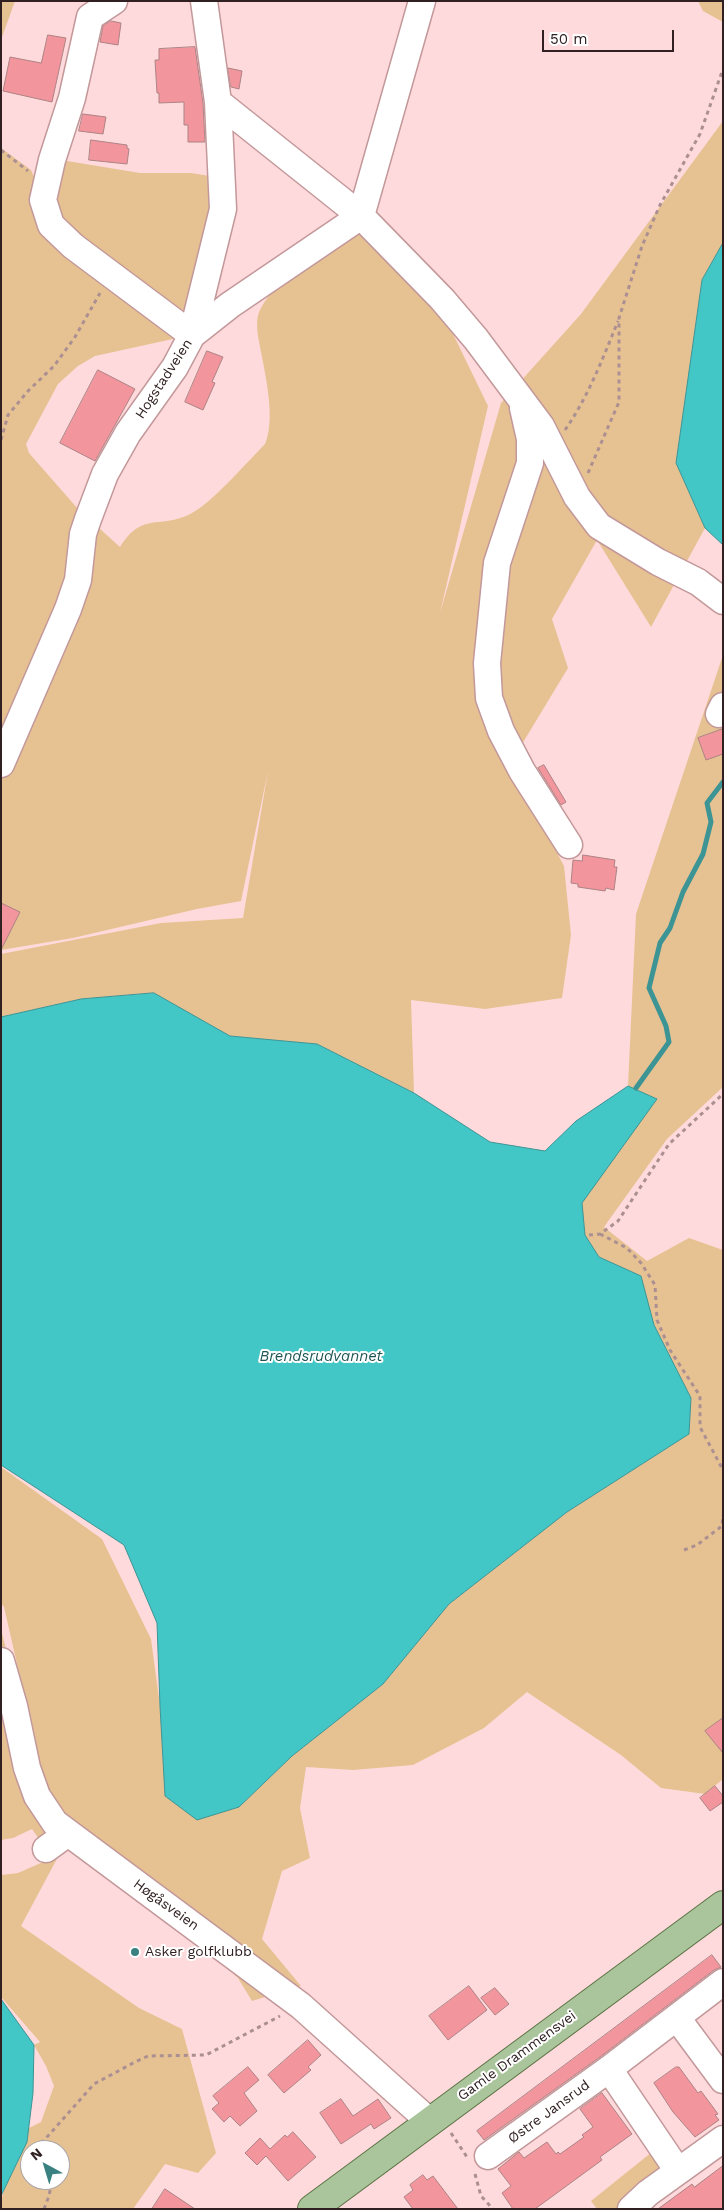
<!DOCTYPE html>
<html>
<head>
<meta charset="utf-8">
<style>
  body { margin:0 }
  #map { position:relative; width:724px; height:2210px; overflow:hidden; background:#ffdadc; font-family:"Work Sans",sans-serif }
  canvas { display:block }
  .frame { position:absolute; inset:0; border:2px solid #302021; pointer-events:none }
  .north { position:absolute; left:20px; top:2140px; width:50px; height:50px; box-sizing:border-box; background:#fff; border:1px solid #aca6a6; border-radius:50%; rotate:321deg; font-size:14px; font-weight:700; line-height:20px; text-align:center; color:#302021 }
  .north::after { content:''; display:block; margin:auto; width:18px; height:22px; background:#3a8282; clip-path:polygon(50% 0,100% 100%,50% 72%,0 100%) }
  .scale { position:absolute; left:542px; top:30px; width:132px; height:22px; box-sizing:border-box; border:2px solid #302021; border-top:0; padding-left:6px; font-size:15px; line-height:18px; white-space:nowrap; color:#302021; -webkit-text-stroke:4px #fff; paint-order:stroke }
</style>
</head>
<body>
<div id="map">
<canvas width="724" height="2210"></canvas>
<div class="frame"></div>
<div class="north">N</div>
<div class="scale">50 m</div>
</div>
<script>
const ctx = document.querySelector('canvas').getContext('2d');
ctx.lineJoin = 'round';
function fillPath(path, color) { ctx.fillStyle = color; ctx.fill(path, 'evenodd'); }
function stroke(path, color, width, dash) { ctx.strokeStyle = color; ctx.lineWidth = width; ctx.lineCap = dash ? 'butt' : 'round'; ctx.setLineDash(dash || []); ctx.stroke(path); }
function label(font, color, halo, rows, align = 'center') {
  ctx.font = font + ' "Work Sans",sans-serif'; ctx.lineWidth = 4; ctx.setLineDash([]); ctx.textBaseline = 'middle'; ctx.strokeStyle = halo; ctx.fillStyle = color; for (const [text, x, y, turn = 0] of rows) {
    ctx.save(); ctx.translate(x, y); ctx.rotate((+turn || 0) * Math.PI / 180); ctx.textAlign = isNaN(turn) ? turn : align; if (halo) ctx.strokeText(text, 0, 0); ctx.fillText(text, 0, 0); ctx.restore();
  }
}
fillPath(new Path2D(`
  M 1,1 L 15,1 L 1,40 Z
  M 698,1 L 723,1 L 723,22 L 703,11 Z
  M 723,121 L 723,243 L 702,280 L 676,463 L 705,528 L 651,627 L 597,540 L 552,619 L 568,668 L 510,764 L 564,866 L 571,935 L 562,998 L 485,1009 L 411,1000 L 414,1093 L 317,1044 L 230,1036 L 154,993 L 81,999 L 1,1017 L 1,954 L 161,923 L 243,918 L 268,771 L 241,901 L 197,909 L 73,938 L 1,950 L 1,148 L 31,170 L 44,200 L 55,159 L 140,173 L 191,173 L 235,180 L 197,325 L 191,335 L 95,356 L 78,366 L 58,384 L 26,444 L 29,453 L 78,509 L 120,547 C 142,513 155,528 186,516 C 208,508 247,462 265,444 C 277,416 263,366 258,336 C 257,328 256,318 260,310 C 275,278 333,241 362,219 L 438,303 L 488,406 L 440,613 L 501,403 L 581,314 Z
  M 723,655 L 723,1087 L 667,1139 L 604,1227 L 647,1261 L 689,1238 L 723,1250 L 723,1779 L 705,1794 L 661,1788 L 621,1755 L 527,1692 L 484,1728 L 413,1765 L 353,1770 L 306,1767 L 300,1808 L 310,1858 L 282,1871 L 262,1939 L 301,1986 L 252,2001 L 238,1978 L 165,1910 L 65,1849 L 46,1849 L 32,1829 L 13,1838 L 1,1840 L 1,1629 L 36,1769 L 42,1773 L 4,1607 L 1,1603 L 1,1467 L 102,1539 L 151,1639 L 160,1706 L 165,1796 L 198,1819 L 239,1807 L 292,1756 L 383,1684 L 449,1604 L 567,1512 L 689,1434 L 691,1398 L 654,1325 L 641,1276 L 599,1257 L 585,1235 L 581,1203 L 656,1099 L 628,1086 L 636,914 Z
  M 59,1855 L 21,1926 L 139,2008 L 182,2029 L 216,2153 L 198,2173 L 165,2164 L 133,2209 L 1,2209 C 1,2180 25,2156 29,2128 L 41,2122 L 54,2086 L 46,2066 L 34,2045 L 40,2042 L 1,1997 L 1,1875 L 18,1873 ZM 30,2150 L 60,2150 L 60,2180 L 30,2180 Z
  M 657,2148 L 661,2174 L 622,2209 L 597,2209 L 591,2201 Z`), '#e6c292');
const water = new Path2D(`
  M 723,243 L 723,545 L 705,528 L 676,463 L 702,280 Z
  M 154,993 L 230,1036 L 317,1044 L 414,1093 L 490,1142 L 545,1151 L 576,1121 L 628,1086 L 657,1099 L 582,1203 L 585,1235 L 599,1257 L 641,1276 L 654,1325 L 691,1398 L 689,1434 L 567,1512 L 449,1604 L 383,1684 L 292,1756 L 239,1807 L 197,1820 L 165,1796 L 160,1706 L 157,1623 L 124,1545 L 1,1465 L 1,1017 L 81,999 Z
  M 1,1999 L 34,2045 L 33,2093 L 27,2142 L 1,2196 Z`);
fillPath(water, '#42c6c6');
stroke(water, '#3d9494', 1);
stroke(new Path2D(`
  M 636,1088 L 669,1042 L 666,1026 L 649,988 L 660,943 L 670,928 L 683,892 L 703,854 L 711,822 L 707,803 L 723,782`), '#3d9494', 5);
const building = new Path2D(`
  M 111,21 L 121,23 L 118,45 L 100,42 L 103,26 Z
  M 48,35 L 66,38 L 52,102 L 3,91 L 10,57 L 41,63 Z
  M 195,47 L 203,103 L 205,142 L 188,142 L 188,125 L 184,125 L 184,102 L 159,103 L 159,93 L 157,93 L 155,60 L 159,60 L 159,49 Z
  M 228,68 L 242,71 L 239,89 L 231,87 Z
  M 83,114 L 106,117 L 103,134 L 79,131 Z
  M 91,140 L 127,145 L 127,148 L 129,149 L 127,164 L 89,160 Z
  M 207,351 L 223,357 L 212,382 L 215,383 L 203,410 L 185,402 Z
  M 98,370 L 135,389 L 95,461 L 60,443 Z
  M 723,729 L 723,754 L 706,760 L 698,738 Z
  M 544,765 L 566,802 L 561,805 L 538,768 Z
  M 583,855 L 615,860 L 614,867 L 617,867 L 614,890 L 606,888 L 605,891 L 578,887 L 578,884 L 571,883 L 573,860 L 582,861 Z
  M 1,903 L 20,912 L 1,950 Z
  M 723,1718 L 723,1753 L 705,1731 Z
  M 715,1786 L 723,1796 L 723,1802 L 710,1811 L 700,1798 Z
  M 712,1955 L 721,1967 L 714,1970 L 600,2057 L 484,2140 L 477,2131 Z
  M 469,1986 L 487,2010 L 448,2040 L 429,2016 Z
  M 495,1988 L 509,2004 L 495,2015 L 481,1998 Z
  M 308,2040 L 321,2055 L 308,2067 L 311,2070 L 284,2093 L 268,2075 Z
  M 248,2067 L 259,2080 L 244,2093 L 257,2111 L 240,2126 L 230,2116 L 224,2122 L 212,2109 L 219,2103 L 213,2096 Z
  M 676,2067 L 679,2067 L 698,2093 L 701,2091 L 718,2114 L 715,2115 L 719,2120 L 695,2137 L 673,2112 L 654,2083 Z
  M 602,2093 L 632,2134 L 600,2157 L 602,2160 L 535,2209 L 513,2209 L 502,2193 L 511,2186 L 498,2169 L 519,2152 L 524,2158 L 547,2142 L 556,2154 L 558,2152 L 560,2154 L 584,2137 L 582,2135 L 593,2127 L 580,2109 Z
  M 341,2099 L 353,2116 L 378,2099 L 391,2118 L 374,2129 L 371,2124 L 341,2144 L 320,2113 Z
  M 293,2132 L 316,2157 L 288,2181 L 266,2156 L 257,2165 L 245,2153 L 260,2138 L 270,2149 L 285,2135 L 287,2137 Z
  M 723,2166 L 723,2209 L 658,2209 L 692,2184 L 694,2187 Z
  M 423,2175 L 427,2180 L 433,2176 L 458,2209 L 413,2209 L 404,2197 L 413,2190 L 410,2185 Z
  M 165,2189 L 195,2209 L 152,2209 Z`);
fillPath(building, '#f2959c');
stroke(building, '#ad8385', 1);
const minor = new Path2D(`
  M 114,1 L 90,17 L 72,98 L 52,160 L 43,200 L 51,225 L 73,246 L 192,335 L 223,209 L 218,102
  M 204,1 L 218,102 L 361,216 L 442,299 L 476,339 L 541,426 L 577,497 L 599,526 L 658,562 L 698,582 L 723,601
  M 523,408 L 530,439 L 530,463 L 497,563 L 487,663 L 489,698 L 501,731 L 522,771 L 569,845
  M 719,714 L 723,706
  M 1,764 L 68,609 L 78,580 L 83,534 L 88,519 L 105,474 L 128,433 L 175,367 L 192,335 L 230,305 L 361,216 L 422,1
  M 1,1661 L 14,1706 L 27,1768 L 37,1796 L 55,1823 L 301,2006 L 429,2121
  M 46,1849 L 68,1833
  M 677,2018 L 723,2080
  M 609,2069 L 678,2171
  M 488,2156 L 609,2069 L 723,1982
  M 631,2209 L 648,2193 L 723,2139`);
const major = new Path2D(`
  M 312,2209 L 723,1905`);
stroke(minor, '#c3989a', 29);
stroke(major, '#5b7345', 30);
stroke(new Path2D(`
  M 1,150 L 28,171
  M 565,430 C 588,397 603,358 618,321
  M 1,440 L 8,415 L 28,391 L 54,366 L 75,337 L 100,293
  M 588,473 L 619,402 L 619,318 L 642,246 L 660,205 L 700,134 L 723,69
  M 600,1234 L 627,1248 L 641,1263 L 655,1285 L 657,1320 L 670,1350 L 700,1396 L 700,1427 L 723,1470
  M 589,1235 L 600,1234 L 618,1221 L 669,1144 L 723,1094
  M 684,1550 L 697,1545 L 722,1526 L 723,1515
  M 451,2133 L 467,2157
  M 41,2150 L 39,2146 L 94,2084 L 135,2062 L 148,2056 L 206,2055 L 280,2016
  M 475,2174 L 481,2196 L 493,2209
  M 44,2209 L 49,2196 L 52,2180`), '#ac9091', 3, [4, 4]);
stroke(minor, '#fff', 26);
stroke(major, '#aac59b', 28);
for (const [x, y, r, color] of [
  [135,1952,5,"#3a8282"]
]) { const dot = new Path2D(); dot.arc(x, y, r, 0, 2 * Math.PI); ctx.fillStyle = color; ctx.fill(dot); stroke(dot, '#fff', 2); }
label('14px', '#302021', '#fff', [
  ["Hogstadveien",164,379,-57],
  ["Høgåsveien",166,1905,36],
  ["Gamle Drammensvei",517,2056,-36],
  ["Østre Jansrud",549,2112,-36]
]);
label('14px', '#302021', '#fff', [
  ["Asker golfklubb",145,1952]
], 'left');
label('italic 15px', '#1d5454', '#fff', [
  ["Brendsrudvannet",321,1357]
]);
</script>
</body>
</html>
